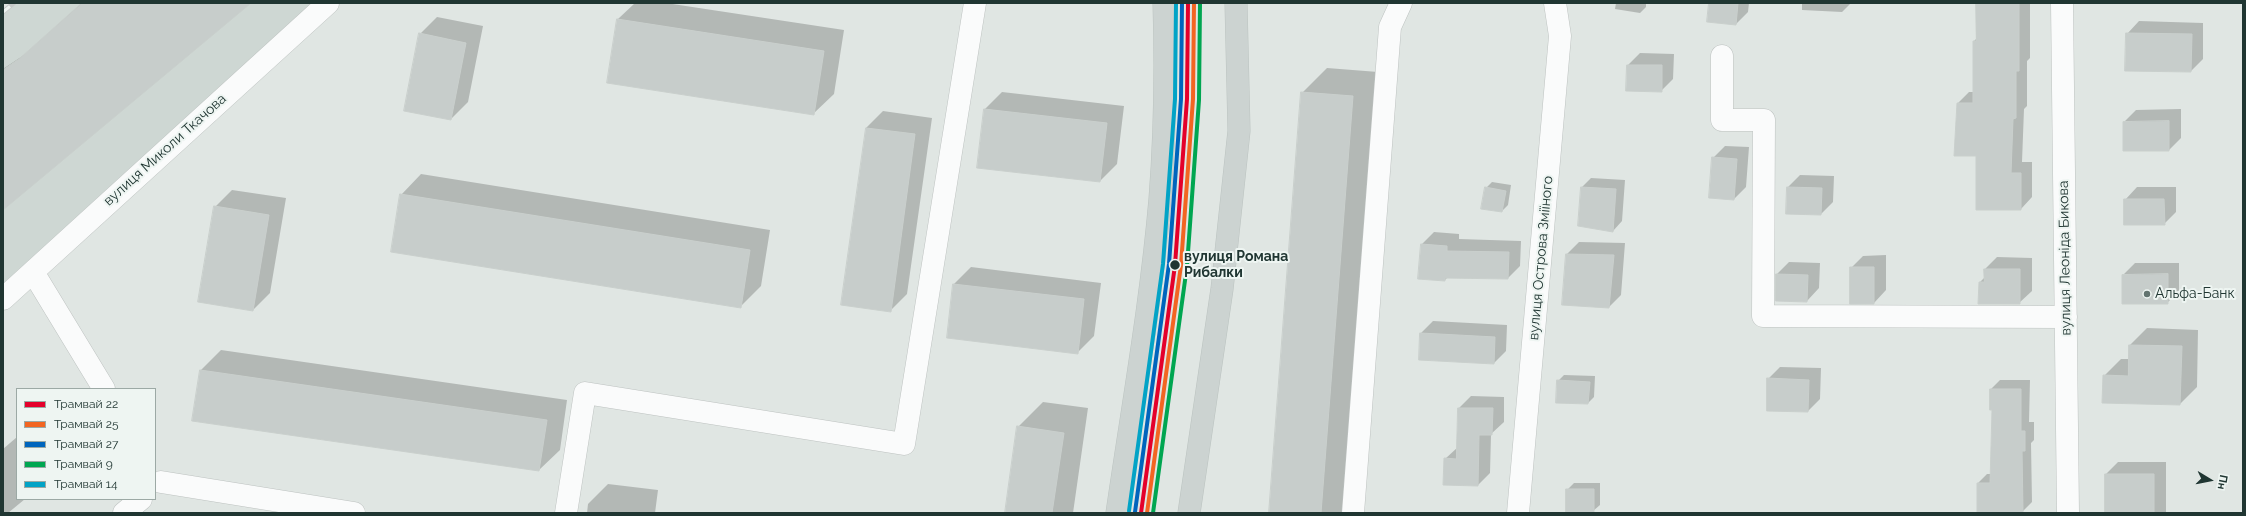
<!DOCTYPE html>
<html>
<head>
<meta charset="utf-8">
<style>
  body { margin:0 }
  #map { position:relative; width:2246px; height:516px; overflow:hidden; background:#e0e6e3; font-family:Raleway,sans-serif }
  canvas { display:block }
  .frame { position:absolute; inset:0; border:4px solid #203632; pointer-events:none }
  .legend { position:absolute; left:16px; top:388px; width:140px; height:112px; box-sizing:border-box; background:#eef5f2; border:1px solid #9ca9a5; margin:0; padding:5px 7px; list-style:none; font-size:12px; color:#203632 }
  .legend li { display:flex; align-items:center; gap:8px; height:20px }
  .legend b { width:20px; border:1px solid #9ca9a5 }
  .north { position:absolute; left:2190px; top:460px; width:40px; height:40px; -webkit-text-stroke:3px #eef5f2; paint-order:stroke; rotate:100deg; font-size:11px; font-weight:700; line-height:16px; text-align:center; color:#203632 }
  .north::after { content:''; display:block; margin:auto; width:14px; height:18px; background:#203632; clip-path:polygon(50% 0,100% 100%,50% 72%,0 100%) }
</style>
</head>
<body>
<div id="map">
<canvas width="2246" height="516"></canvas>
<div class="frame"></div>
<ul class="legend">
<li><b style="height:5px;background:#e4002b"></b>Трамвай 22</li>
<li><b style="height:5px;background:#f26522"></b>Трамвай 25</li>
<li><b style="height:5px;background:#0065bd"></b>Трамвай 27</li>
<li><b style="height:5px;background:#00a651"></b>Трамвай 9</li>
<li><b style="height:5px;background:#02a3c6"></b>Трамвай 14</li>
</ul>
<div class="north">Пн</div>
</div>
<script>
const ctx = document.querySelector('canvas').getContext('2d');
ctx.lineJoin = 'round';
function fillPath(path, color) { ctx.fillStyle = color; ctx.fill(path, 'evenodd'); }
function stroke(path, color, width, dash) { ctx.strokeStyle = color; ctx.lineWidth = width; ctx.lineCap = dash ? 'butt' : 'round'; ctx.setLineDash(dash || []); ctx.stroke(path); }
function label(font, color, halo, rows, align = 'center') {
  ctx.font = font + ' Raleway,sans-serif'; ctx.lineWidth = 4; ctx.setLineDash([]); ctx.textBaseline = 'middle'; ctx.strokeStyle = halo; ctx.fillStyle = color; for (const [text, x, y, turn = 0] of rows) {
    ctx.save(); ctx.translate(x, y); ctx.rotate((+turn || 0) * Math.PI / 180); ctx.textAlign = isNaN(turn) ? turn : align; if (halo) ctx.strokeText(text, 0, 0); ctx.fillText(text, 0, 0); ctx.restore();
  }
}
fillPath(new Path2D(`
  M 10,3 L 317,3 L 3,299 L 3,9 Z`), '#ced7d3');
fillPath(new Path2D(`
  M 82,3 L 250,3 L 3,209 L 3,69 L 27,53 Z
  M 635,3 L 666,3 L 844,30 L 834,94 L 813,114 L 618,19 Z
  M 1616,3 L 1646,3 L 1646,7 L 1640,13 L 1615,9 Z
  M 1710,3 L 1749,3 L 1748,12 L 1736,24 Z
  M 1802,3 L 1851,3 L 1842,12 L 1802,10 Z
  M 1977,3 L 2030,3 L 2030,58 L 2027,61 L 2027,106 L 2024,109 L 2022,162 L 2032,162 L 2032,197 L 2021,209 L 1977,155 L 1958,103 L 1969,92 L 1974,92 L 1974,41 L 1977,38 Z
  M 437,17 L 483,26 L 468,102 L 451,119 L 420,34 Z
  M 2139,21 L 2203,23 L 2203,59 L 2191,71 L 2127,34 Z
  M 1640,53 L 1674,54 L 1673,79 L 1661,91 L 1627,90 L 1628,65 Z
  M 1327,68 L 1378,72 L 1344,513 L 1270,513 L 1302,93 Z
  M 1002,92 L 1124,106 L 1117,164 L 1100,181 L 978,167 L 985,109 Z
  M 2181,109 L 2181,138 L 2169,150 L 2124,122 L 2136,110 Z
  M 883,111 L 932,118 L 907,294 L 890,311 L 866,128 Z
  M 1725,146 L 1749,147 L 1746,187 L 1734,199 L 1713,158 Z
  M 421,174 L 770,230 L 761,286 L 741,306 L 401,195 Z
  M 1800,175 L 1834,176 L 1833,202 L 1821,214 L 1788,187 Z
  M 1591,178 L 1625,180 L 1622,221 L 1613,231 L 1582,187 Z
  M 1492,182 L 1511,185 L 1508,205 L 1502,211 L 1486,188 Z
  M 2137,187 L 2176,187 L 2176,212 L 2164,224 L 2125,200 Z
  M 232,190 L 286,198 L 270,293 L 253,310 L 215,207 Z
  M 1434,232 L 1459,234 L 1459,239 L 1521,241 L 1520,266 L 1508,278 L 1448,277 L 1445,280 L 1422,244 Z
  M 1579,242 L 1625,243 L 1621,295 L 1609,307 L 1567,254 Z
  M 1886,255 L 1886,290 L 1874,303 L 1851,268 L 1863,256 Z
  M 1997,257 L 2032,258 L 2032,291 L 2019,303 L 1979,303 L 1980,282 L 1985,277 L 1985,269 Z
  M 1789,262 L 1820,263 L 1819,288 L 1807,301 L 1777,300 L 1777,274 Z
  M 2135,263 L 2179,263 L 2179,291 L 2167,303 L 2123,275 Z
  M 971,267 L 1101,283 L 1094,336 L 1077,353 L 954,284 Z
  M 1433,321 L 1507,325 L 1506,351 L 1494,363 L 1421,333 Z
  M 2147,328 L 2198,330 L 2197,387 L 2180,404 L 2104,376 L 2121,359 L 2129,359 L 2130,345 Z
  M 221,350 L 567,400 L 560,450 L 539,470 L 193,420 L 201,370 Z
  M 1780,367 L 1821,368 L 1820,399 L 1808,411 L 1768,379 Z
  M 1564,375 L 1595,376 L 1594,397 L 1588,403 L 1557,402 L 1558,381 Z
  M 2000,380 L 2030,380 L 2029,422 L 2034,422 L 2034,440 L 2031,443 L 2032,502 L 2023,511 L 1978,512 L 1978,483 L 1987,474 L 1992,474 L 1993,409 L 1991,389 Z
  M 1471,396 L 1504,397 L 1504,422 L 1491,434 L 1490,473 L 1478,485 L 1444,484 L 1445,459 L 1458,447 L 1459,408 Z
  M 1043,402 L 1088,408 L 1073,513 L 1006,513 L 1018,427 Z
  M 17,437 L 17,499 L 25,499 L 8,513 L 3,513 L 3,449 Z
  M 2118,462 L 2166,462 L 2166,513 L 2106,513 L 2106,474 Z
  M 1574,483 L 1600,483 L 1600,505 L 1593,511 L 1567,490 Z
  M 608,484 L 658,490 L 655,513 L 587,513 L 588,504 Z`), '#0003');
const building = new Path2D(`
  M 82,3 L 251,3 L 3,210 L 3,70 L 19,59 Z
  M 1709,3 L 1738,3 L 1736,25 L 1707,22 Z
  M 1976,3 L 2019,3 L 2019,71 L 2016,71 L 2016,118 L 2013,119 L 2011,173 L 2021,173 L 2021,210 L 1976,210 L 1976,156 L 1954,156 L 1957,103 L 1973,103 L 1973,41 L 1976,41 Z
  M 617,19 L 824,51 L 814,115 L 607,83 Z
  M 419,33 L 466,43 L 451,120 L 404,111 Z
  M 2126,33 L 2192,34 L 2191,72 L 2125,71 Z
  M 1627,65 L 1662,65 L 1662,92 L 1626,91 Z
  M 1301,92 L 1353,96 L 1321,513 L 1269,513 Z
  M 984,109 L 1107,123 L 1100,182 L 977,168 Z
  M 2169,121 L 2169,151 L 2123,151 L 2123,122 Z
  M 866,128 L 915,134 L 891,312 L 841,305 Z
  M 1712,157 L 1737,159 L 1734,200 L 1709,198 Z
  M 1485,187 L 1506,191 L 1502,212 L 1481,209 Z
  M 1581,187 L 1616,189 L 1613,232 L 1578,226 Z
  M 1787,187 L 1822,188 L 1821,215 L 1786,214 Z
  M 400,194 L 750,250 L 741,308 L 391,252 Z
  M 2124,199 L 2164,199 L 2165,225 L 2124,225 Z
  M 214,206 L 269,215 L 253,311 L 198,302 Z
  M 1421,244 L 1447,246 L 1447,251 L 1509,252 L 1508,279 L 1445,278 L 1445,281 L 1418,279 Z
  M 1566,254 L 1614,255 L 1609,308 L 1562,305 Z
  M 1850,267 L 1874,267 L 1874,304 L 1850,304 Z
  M 1984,269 L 2020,269 L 2020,304 L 1978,304 L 1979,282 L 1984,282 Z
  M 1776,274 L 1808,275 L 1807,302 L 1776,301 Z
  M 2168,274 L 2168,304 L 2122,304 L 2122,275 Z
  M 953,284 L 1084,299 L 1078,354 L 947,338 Z
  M 1420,333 L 1495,337 L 1494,364 L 1419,360 Z
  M 2129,345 L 2182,346 L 2180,405 L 2102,403 L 2103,375 L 2128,376 Z
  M 200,370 L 547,420 L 539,471 L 192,421 Z
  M 1767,378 L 1809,380 L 1808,412 L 1767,411 Z
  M 1557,380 L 1590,382 L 1588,404 L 1556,403 Z
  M 1990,389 L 2021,389 L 2021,431 L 2025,431 L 2025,451 L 2022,451 L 2023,512 L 1977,512 L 1977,483 L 1990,483 L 1992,410 L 1990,410 Z
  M 1458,408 L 1493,408 L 1492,435 L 1479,435 L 1478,486 L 1443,485 L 1444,458 L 1456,459 Z
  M 1017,426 L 1064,433 L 1052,513 L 1005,513 Z
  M 2105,474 L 2154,474 L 2154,513 L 2105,513 Z
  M 1566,489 L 1594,489 L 1594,512 L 1566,512 Z`);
fillPath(building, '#c7cdcb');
stroke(building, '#c9cfcc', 1);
const minor = new Path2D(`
  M 2062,3 L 2068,513
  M 1722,56 L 1722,120 L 1764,120 L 1763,316 L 2066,317
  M 33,272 L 104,389
  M 3,299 L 328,3
  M 161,482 L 354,513
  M 124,513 L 141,499
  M 566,513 L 585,393 L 904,444 L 975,3
  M 1353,513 L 1390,27 L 1401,3
  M 1518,513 L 1560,36 L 1555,3`);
const major = new Path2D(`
  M 1117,513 C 1132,409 1151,304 1160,199 C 1165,134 1166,68 1164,3
  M 1189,513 L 1222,289 L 1239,131 L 1236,3`);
stroke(minor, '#bdc2c0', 23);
stroke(major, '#bbc3c0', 23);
stroke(minor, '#fafbfb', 22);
stroke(major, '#ccd3d1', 22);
const rail = new Path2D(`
  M 3,12 L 14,3`);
stroke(rail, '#c5c9c8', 4.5);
stroke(rail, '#eef5f2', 3, [9]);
stroke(new Path2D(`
  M 1141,513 L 1175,265 L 1187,99 L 1188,3`), '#e4002b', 4);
stroke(new Path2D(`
  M 1147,513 L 1181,265 L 1193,99 L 1194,3`), '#f26522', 4);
stroke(new Path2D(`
  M 1135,512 L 1169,264 L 1181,99 L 1182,3`), '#0065bd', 4);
stroke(new Path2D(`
  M 1153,513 L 1187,266 L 1199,100 L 1200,3`), '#00a651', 4);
stroke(new Path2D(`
  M 1129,511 L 1163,264 L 1175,99 L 1176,3`), '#02a3c6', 4);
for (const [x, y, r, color] of [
  [1175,265,5.5,"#203632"],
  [2147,294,4,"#637470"]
]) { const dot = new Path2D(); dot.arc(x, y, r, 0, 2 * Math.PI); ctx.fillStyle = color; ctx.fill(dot); stroke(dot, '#eef5f2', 1.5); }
label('14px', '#203632', '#eef5f2', [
  ["вулиця Миколи Ткачова",165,150,-42],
  ["вулиця Острова Зміїного",1541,258,-85],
  ["вулиця Леоніда Бикова",2065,258,-91]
]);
label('bold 14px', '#203632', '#eef5f2', [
  ["вулиця Романа",1184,257],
  ["Рибалки",1184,273]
], 'left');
label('14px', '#203632', '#eef5f2', [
  ["Альфа-Банк",2155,294]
], 'left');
</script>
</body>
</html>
